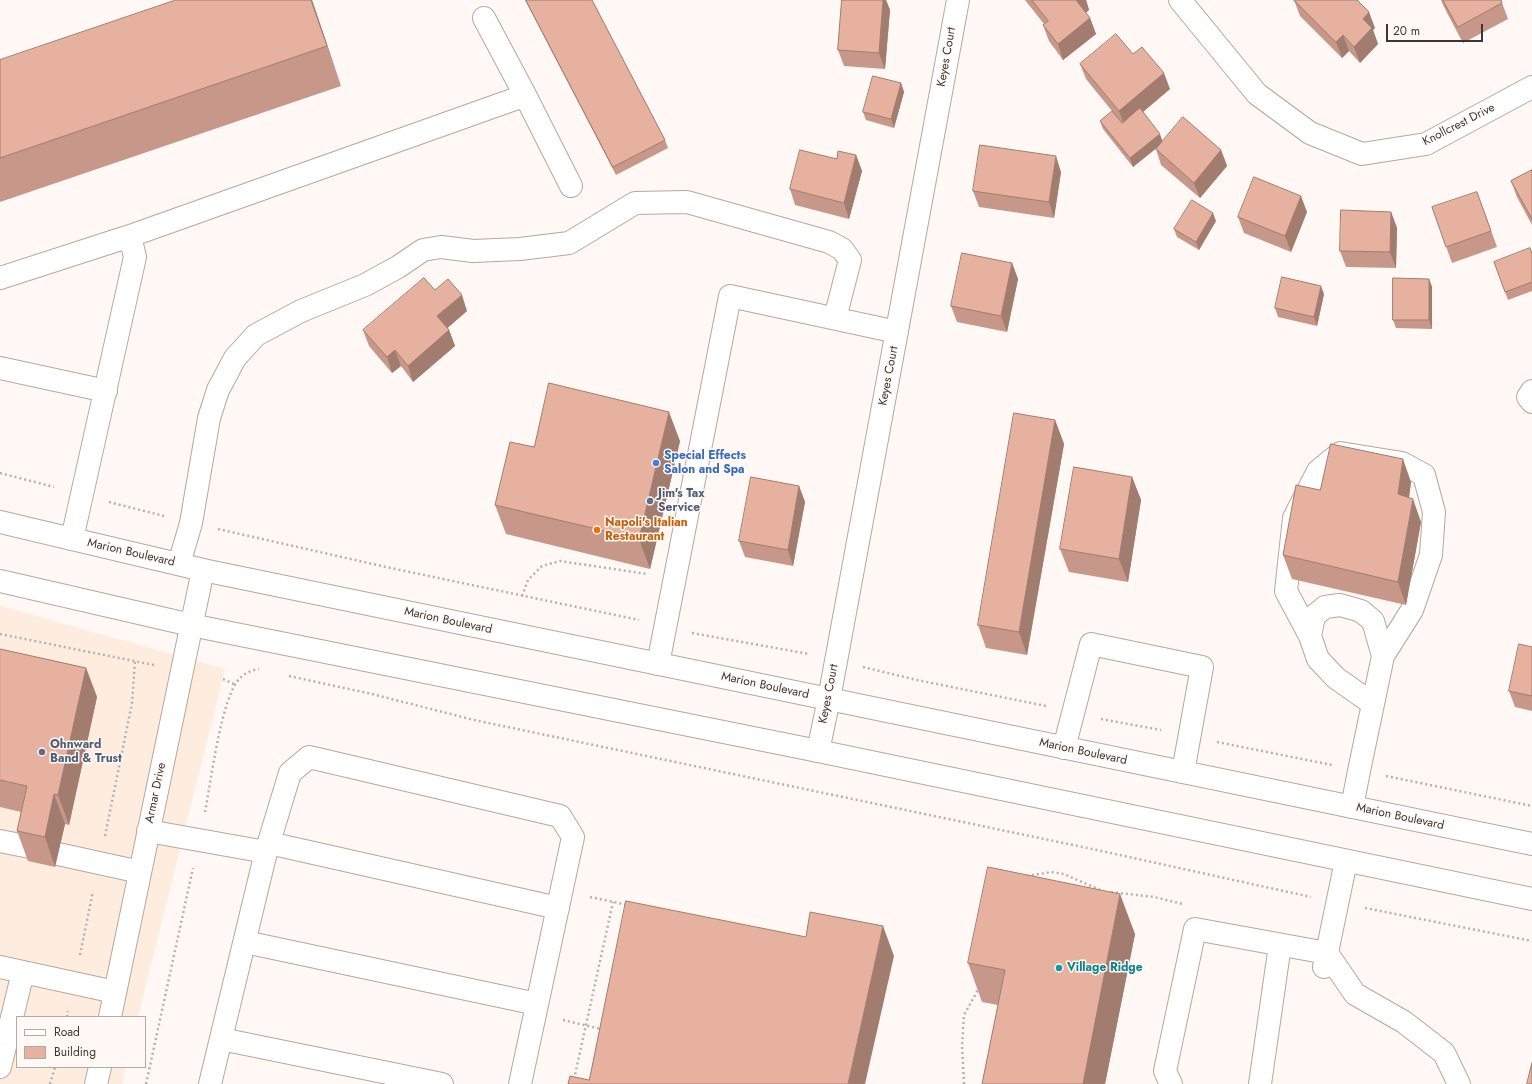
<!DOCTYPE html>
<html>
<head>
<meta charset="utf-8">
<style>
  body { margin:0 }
  #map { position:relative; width:1532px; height:1084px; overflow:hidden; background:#fff8f4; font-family:Jost,sans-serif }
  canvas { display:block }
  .legend { position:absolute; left:16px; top:1016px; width:130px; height:52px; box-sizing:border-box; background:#fff8f4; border:1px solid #b1aba7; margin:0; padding:5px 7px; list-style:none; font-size:12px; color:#3d3733 }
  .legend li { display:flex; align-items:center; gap:8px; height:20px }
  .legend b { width:20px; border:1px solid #b1aba7 }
  .scale { position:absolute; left:1386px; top:24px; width:97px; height:18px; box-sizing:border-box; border:2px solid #3d3733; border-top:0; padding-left:5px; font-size:12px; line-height:14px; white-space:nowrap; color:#3d3733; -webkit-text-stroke:3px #fff8f4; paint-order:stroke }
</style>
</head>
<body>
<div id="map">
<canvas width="1532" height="1084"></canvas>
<ul class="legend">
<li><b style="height:5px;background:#fff"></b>Road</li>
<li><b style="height:11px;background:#e7b19f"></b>Building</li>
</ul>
<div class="scale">20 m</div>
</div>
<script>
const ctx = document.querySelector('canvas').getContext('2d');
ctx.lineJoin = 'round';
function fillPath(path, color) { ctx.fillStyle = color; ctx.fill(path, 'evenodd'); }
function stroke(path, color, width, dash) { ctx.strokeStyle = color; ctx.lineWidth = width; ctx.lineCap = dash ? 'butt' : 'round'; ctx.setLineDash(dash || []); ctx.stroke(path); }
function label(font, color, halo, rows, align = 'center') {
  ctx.font = font + ' Jost,sans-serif'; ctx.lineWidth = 3; ctx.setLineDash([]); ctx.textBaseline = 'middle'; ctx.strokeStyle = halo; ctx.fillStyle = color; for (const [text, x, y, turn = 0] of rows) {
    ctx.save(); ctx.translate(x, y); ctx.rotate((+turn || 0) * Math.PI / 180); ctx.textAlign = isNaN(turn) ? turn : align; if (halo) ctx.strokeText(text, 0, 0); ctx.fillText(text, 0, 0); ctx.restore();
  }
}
fillPath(new Path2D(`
  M 0,606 L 225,669 L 138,1017 L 17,1017 L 17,1067 L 126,1067 L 122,1084 L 0,1084 Z`), '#feecdf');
const minor = new Path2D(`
  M 1180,0 L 1257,94 L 1310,133 L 1362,154 L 1426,144 L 1532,87
  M 524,93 L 571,186
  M 0,278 L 130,236
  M 0,368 L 106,391
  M 1532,391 L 1528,397 L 1532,402
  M 72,539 L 135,257 L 130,236 L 515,99 L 524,93 L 484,18
  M 179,564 L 191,523 L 209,418 L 218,390 L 235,358 L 256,335 L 301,311 L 365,285 L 398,267 L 423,250 L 441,247 L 473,251 L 520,249 L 569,243 L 635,203 L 687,202 L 829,242 L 842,249 L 850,260 L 835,318
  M 1310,636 L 1286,591 L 1294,518 L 1318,471 L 1340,453 L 1402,463 L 1424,475 L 1434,512 L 1431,555 L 1412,610 L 1383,656
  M 658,664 L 730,296 L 897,332
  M 1064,748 L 1091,644 L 1202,667 L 1183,772
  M 818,751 L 829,699 L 958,0
  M 1352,807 L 1359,771 L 1373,704 L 1383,656 L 1373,621 L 1361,611 L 1340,605 L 1325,607 L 1314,616 L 1310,636 L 1318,659 L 1336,678 L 1373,704
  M 148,831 L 266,852 L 210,1084
  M 0,841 L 30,847
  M 269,843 L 558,908
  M 266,852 L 290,773 L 309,757 L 560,816 L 573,837 L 520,1084
  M 58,854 L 140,872
  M 245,942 L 537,1004
  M 0,967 L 115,992
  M 1324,967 L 1346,861
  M 110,1017 L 203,570
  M 221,1039 L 442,1084
  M 0,1067 L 23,972
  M 96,1084 L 100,1067
  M 1171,1084 L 1165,1071 L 1195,929 L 1327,953 L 1355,994 L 1404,1022 L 1444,1053 L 1459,1084
  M 1260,1084 L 1280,945`);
const major = new Path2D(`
  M 0,522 L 203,570 L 1532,844
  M 0,581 L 191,625 L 818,751 L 1532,899`);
stroke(minor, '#b7a89d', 24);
stroke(major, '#b7a89d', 24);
stroke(new Path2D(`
  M 0,473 L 54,487
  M 109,502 L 164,516
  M 218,529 L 386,567 L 639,620
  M 522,596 L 528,580 L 542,566 L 560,561 L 647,574
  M 692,633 L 809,654
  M 0,634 L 154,665
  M 863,667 L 917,680 L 1046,706
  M 289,676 L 372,694 L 474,720 L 1097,850 L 1311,897
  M 223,679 L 236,685
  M 1101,719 L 1161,730
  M 1217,742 L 1332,765
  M 1386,776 L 1532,806
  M 205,812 C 211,782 221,697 240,678 C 245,673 252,670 259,669
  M 105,836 L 132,703 L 135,661
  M 1027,876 L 1051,872 L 1064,874 L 1100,890
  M 1111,892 L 1154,897 L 1183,904
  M 590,897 L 628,905
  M 1365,908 L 1532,941
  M 80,955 L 93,891
  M 67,1017 L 68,1011
  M 563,1020 L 601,1029
  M 50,1084 L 55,1067
  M 146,1084 L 193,868
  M 573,1084 L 613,902
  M 964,1084 L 962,1046 L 964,1015 L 979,988`), '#b7b1ad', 2.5, [2, 3]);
stroke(minor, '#fff', 22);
stroke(major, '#fff', 22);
fillPath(new Path2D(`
  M 312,0 L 341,86 L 0,202 L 0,60 Z
  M 525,0 L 592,0 L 665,140 L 668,148 L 616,175 Z
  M 842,0 L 886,0 L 890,10 L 885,69 L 844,66 L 838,50 Z
  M 1025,0 L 1086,0 L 1089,10 L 1086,13 L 1090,18 L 1096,34 L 1063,60 L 1049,41 L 1043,25 L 1044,24 Z
  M 1294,0 L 1375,28 L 1373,30 L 1378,44 L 1360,63 L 1349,51 L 1342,58 L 1300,16 Z
  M 1441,0 L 1501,0 L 1508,19 L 1463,43 L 1444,7 Z
  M 1133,54 L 1170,89 L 1143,112 L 1163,141 L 1221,150 L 1227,166 L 1200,198 L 1161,165 L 1156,149 L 1156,148 L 1133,167 L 1103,129 L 1100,121 L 1112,111 L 1086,79 L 1080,64 Z
  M 901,83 L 904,92 L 894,128 L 866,120 L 863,112 Z
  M 856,155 L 862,171 L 849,219 L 795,205 L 790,189 L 837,159 Z
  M 1532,170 L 1532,225 L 1517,197 L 1511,181 Z
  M 1061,172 L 1054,218 L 979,207 L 973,191 Z
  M 1432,207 L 1483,208 L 1497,247 L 1452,263 Z
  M 1307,212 L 1291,252 L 1244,233 L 1238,217 Z
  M 1391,212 L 1397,228 L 1396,268 L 1346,267 L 1340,251 Z
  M 1216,221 L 1199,250 L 1177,237 L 1174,229 Z
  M 1532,254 L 1532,291 L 1508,300 L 1494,262 Z
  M 1012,263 L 1018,279 L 1007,332 L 957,322 L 951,306 Z
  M 1429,279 L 1432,287 L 1432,329 L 1396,328 L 1393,320 Z
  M 435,290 L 467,311 L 447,328 L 449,330 L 455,346 L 413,382 L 401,366 L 392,373 L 369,346 L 363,330 Z
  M 1324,294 L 1317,326 L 1278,317 L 1275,308 Z
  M 1055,420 L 1064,444 L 1027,655 L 986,648 L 978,625 Z
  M 680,441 L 650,569 L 506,534 L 495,505 L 534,447 Z
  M 1132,477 L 1141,500 L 1128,582 L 1069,572 L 1060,549 Z
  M 1411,482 L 1409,498 L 1421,522 L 1406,605 L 1292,579 L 1283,555 L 1320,490 Z
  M 799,486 L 805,502 L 793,566 L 745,557 L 739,541 Z
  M 1532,647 L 1532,711 L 1515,707 L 1509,691 Z
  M 0,649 L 86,668 L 97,697 L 69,825 L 65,824 L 55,867 L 28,861 L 17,831 L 21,812 L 0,807 Z
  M 1135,934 L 1105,1084 L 982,1084 L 998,1005 L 982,1002 L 968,963 Z`), '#c79889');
fillPath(new Path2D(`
  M 311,0 L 312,0 L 341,86 L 327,46 Z
  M 883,0 L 886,0 L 890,10 L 885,69 L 879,53 Z
  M 1076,0 L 1086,0 L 1089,10 L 1081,16 Z
  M 1369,12 L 1375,28 L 1373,30 L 1378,44 L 1360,63 L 1354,47 L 1363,19 Z
  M 1090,18 L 1096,34 L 1063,60 L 1058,44 Z
  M 1343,35 L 1349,51 L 1342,58 L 1336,42 Z
  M 1164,73 L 1170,89 L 1125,127 L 1119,111 Z
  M 901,83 L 904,92 L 894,128 L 891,119 Z
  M 1160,134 L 1163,143 L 1133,167 L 1130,158 Z
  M 1221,150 L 1227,166 L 1200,198 L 1194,183 Z
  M 856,155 L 862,171 L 849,219 L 844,203 Z
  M 1056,156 L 1061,172 L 1054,218 L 1049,202 Z
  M 1301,196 L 1307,212 L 1291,252 L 1285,236 Z
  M 1391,212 L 1397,228 L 1396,268 L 1390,252 Z
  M 1213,213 L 1216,221 L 1199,250 L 1196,242 Z
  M 1012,263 L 1018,279 L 1007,332 L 1001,316 Z
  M 1429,279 L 1432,287 L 1432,329 L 1429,320 Z
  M 1321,286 L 1324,294 L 1317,326 L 1314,317 Z
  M 462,295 L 467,311 L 443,332 L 437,316 Z
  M 449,330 L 455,346 L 413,382 L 408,366 Z
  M 395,350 L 401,366 L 392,373 L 387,357 Z
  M 669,412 L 680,441 L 650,569 L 639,539 Z
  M 1055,420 L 1064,444 L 1027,655 L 1019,632 Z
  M 1403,459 L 1411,482 L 1406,518 L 1398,494 Z
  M 1132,477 L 1141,500 L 1128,582 L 1119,559 Z
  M 799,486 L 805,502 L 793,566 L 788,550 Z
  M 1413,499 L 1421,522 L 1406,605 L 1398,582 Z
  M 86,668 L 97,697 L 69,825 L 58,795 Z
  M 54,794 L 65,824 L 55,867 L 45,837 Z
  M 1120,894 L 1135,934 L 1105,1084 L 1083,1084 Z
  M 883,926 L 894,956 L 865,1084 L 848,1084 Z`), '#a27c6f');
const building = new Path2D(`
  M 176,0 L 311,0 L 327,46 L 0,158 L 0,60 Z
  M 526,0 L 592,0 L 665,140 L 613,167 Z
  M 842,0 L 883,0 L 879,53 L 838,50 Z
  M 1032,0 L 1076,0 L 1090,18 L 1058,44 L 1043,25 L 1048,21 Z
  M 1294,0 L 1357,0 L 1369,12 L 1363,19 L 1372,28 L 1354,47 L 1343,35 L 1336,42 Z
  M 1443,0 L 1501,0 L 1502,3 L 1458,27 Z
  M 1116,34 L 1133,54 L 1142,47 L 1164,73 L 1119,111 L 1080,64 Z
  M 873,76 L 901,83 L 891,119 L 863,112 Z
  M 1140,108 L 1160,134 L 1130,158 L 1100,121 L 1112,111 L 1122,123 Z
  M 1183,117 L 1221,150 L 1194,183 L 1156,149 Z
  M 980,145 L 1056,156 L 1049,202 L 973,191 Z
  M 800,150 L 837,159 L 838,151 L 856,155 L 844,203 L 790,189 Z
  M 1532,170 L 1532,219 L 1511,181 Z
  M 1254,177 L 1301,196 L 1285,236 L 1238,217 Z
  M 1477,192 L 1491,231 L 1446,247 L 1432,207 Z
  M 1192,200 L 1213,213 L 1196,242 L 1174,229 Z
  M 1341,210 L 1391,212 L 1390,252 L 1340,251 Z
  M 1530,248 L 1532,254 L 1532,282 L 1505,292 L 1494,262 Z
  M 962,253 L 1012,263 L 1001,316 L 951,306 Z
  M 1282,277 L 1321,286 L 1314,317 L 1275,308 Z
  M 424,278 L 435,290 L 448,279 L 462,295 L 437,316 L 449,330 L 408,366 L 395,350 L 387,357 L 363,330 Z
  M 1393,278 L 1429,279 L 1429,320 L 1393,320 Z
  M 549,383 L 669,412 L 639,539 L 495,505 L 510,442 L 534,447 Z
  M 1014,413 L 1055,420 L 1019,632 L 978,625 Z
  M 1331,444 L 1403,459 L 1398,494 L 1413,499 L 1398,582 L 1283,555 L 1296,485 L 1320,490 Z
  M 1074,467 L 1132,477 L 1119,559 L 1060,549 Z
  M 751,477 L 799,486 L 788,550 L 739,541 Z
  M 1519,644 L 1532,647 L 1532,696 L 1509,691 Z
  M 0,649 L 86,668 L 58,795 L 54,794 L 45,837 L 17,831 L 27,786 L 0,780 Z
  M 988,867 L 1120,894 L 1083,1084 L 982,1084 L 1005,970 L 968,963 Z
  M 626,901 L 806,937 L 810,912 L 883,926 L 848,1084 L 568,1084 L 570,1076 L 589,1080 Z
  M 1532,1063 L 1532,1084 L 1527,1084 Z`);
fillPath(building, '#e7b19f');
stroke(building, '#a27c6f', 1);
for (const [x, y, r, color] of [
  [656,463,4,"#3f7fe0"],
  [650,501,4,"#5c6f8a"],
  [597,530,4,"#e8710a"],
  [42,752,4,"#5c6f8a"],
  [1059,968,4,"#0f9aa8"]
]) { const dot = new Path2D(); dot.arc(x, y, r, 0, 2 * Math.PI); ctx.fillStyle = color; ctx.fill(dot); stroke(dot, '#fff8f4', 1.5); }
label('12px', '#3d3733', '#fff8f4', [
  ["Keyes Court",947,57,-80],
  ["Knollcrest Drive",1459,125,-27],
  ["Keyes Court",889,376,-79],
  ["Marion Boulevard",131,553,13],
  ["Marion Boulevard",448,621,12],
  ["Marion Boulevard",765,686,12],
  ["Keyes Court",829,694,-79],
  ["Marion Boulevard",1083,752,12],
  ["Armar Drive",156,793,-78],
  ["Marion Boulevard",1400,817,12]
]);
label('bold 12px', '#366cbe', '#fff8f4', [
  ["Special Effects",664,456],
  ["Salon and Spa",664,470]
], 'left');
label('bold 12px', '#4e5e75', '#fff8f4', [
  ["Jim's Tax",658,494],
  ["Service",658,508],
  ["Ohnward",50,745],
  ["Band & Trust",50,759]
], 'left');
label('bold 12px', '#c56008', '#fff8f4', [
  ["Napoli's Italian",605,523],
  ["Restaurant",605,537]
], 'left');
label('bold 12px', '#0d838f', '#fff8f4', [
  ["Village Ridge",1067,968]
], 'left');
</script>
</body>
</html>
